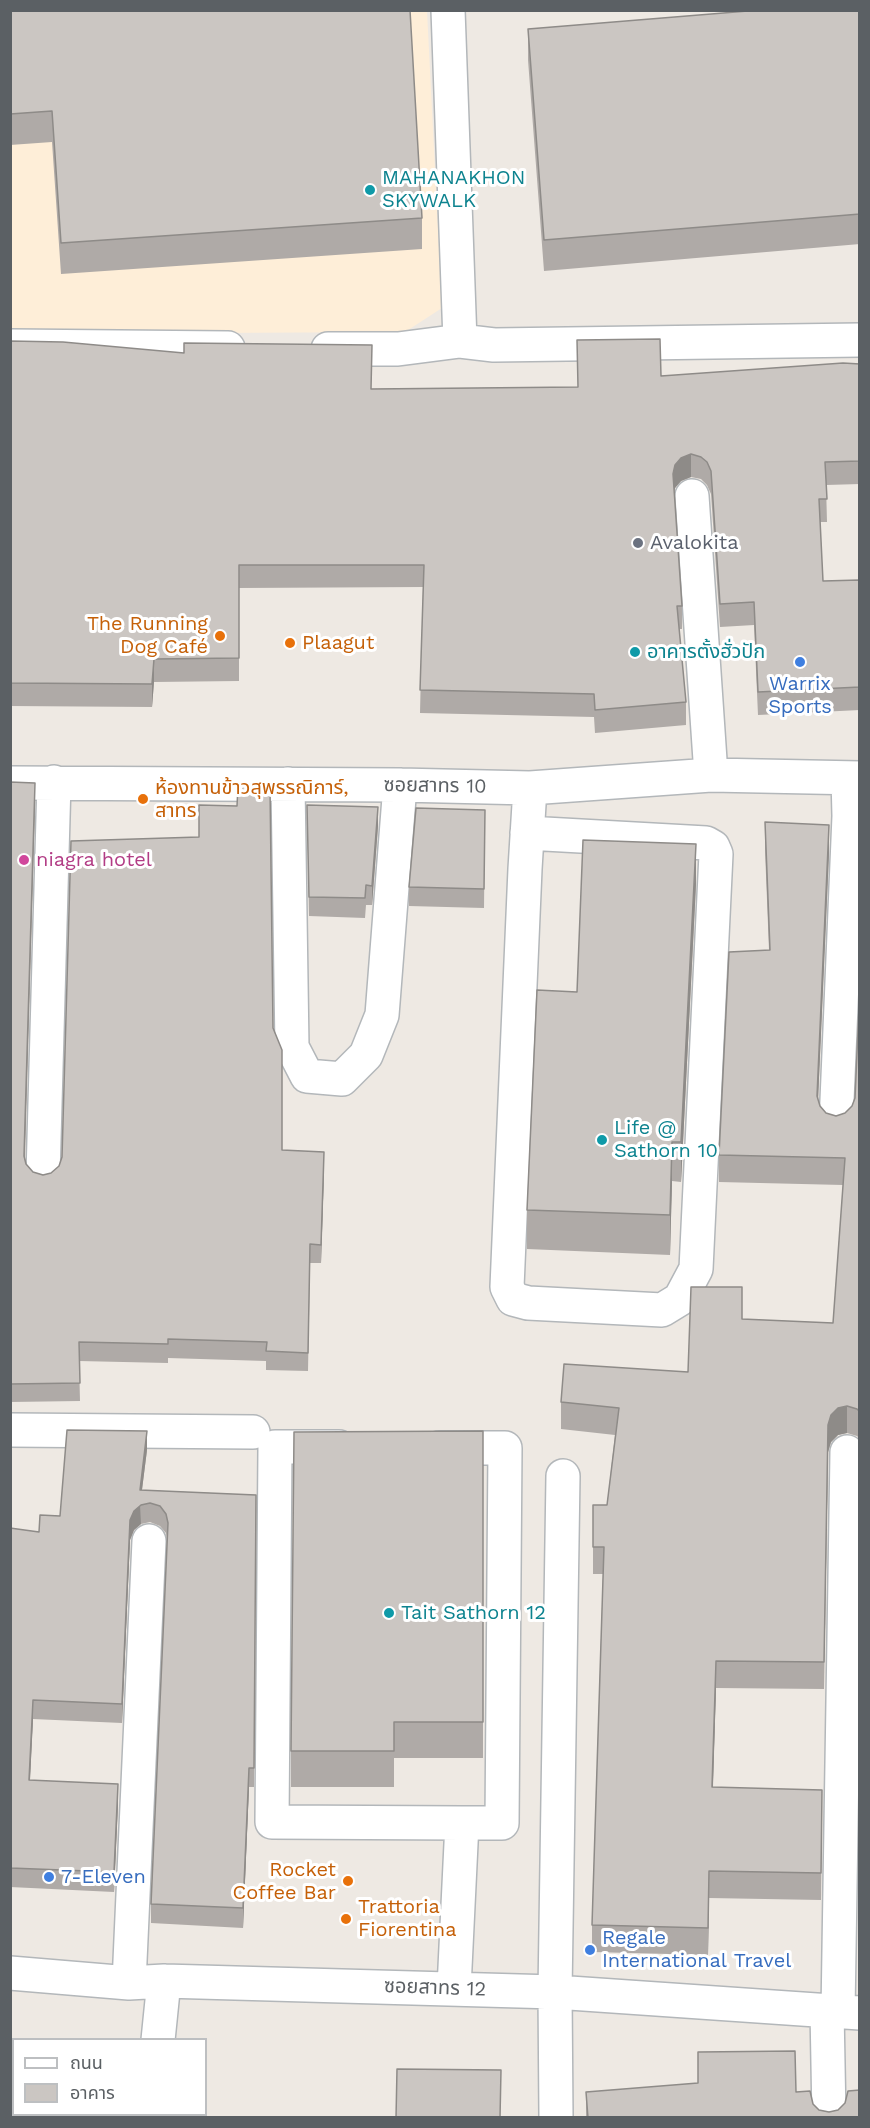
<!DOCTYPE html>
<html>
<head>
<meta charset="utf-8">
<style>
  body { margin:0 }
  #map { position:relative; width:870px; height:2128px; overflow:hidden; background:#eee9e3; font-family:"Work Sans","Noto Sans Thai",sans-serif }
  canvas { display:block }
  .frame { position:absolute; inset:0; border:12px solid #5b6064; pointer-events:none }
  .legend { position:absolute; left:12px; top:2038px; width:195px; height:78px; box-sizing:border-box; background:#fff; border:2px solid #bdbfc1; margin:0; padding:8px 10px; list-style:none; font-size:18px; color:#5b6064 }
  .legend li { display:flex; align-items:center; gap:12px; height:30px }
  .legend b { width:30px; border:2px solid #bdbfc1 }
</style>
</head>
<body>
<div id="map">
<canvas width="870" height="2128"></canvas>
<div class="frame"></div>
<ul class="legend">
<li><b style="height:8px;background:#fff"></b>ถนน</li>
<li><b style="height:16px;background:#cbc6c2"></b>อาคาร</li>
</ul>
</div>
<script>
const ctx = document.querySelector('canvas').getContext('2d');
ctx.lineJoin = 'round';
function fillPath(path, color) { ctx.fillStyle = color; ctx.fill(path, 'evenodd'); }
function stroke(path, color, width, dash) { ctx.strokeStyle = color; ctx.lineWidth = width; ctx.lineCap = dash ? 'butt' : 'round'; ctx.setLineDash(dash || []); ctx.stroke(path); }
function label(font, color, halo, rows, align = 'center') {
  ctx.font = font + ' "Work Sans","Noto Sans Thai",sans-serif'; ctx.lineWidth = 6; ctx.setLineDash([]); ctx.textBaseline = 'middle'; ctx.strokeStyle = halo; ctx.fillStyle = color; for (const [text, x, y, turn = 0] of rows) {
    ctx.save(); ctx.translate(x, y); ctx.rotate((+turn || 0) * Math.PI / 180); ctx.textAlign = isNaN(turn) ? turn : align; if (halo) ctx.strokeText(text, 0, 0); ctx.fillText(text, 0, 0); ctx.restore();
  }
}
fillPath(new Path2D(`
  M 10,11 L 427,11 L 442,308 L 405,332 L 11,334 Z`), '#feeed8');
const minor = new Path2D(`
  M 460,341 L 494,345 L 860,340
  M 10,346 L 228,348
  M 328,349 L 398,349 L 460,341 L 448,10
  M 692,496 L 711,775
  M 10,783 L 400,785 L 530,788 L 711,775 L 860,778
  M 288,784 L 292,1047 L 307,1076 L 342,1079 L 366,1055 L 382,1015 L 400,785
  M 527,833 L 706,843 L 713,847 L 716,854 L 696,1269 L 680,1299 L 662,1310 L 528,1303 L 513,1299 L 507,1287 L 525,869 L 530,788
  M 836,1124 L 849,816 L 848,778
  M 43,1175 L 54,782
  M 10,1430 L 253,1432
  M 339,1447 L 275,1447 L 272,1822 L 462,1823 L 454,1988
  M 439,1448 L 505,1448 L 502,1823 L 462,1823
  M 10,1973 L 129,1983 L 164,1981 L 555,1992 L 860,2013
  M 129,1983 L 149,1541
  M 827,2010 L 829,2118
  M 838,2012 L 847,1452
  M 158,2040 L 164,1981
  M 10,2059 L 14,2060
  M 126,2118 L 127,2114
  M 178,2118 L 178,2114
  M 556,2118 L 555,1992 L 563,1476`);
stroke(minor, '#b3b7ba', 36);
stroke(minor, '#fff', 33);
fillPath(new Path2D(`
  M 10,10 L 422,218 L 422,249 L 61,274 L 52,142 L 10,145 Z
  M 860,10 L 860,244 L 544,271 L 528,60 L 528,29 Z
  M 577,340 L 661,376 L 860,364 L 860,484 L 826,485 L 827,522 L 820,522 L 823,581 L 860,580 L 860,710 L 758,715 L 754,625 L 720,627 L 711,494 L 707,485 L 701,479 L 691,477 L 681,481 L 675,488 L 674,491 L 682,606 L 682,629 L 679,629 L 686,702 L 686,725 L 595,733 L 594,717 L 420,713 L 423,587 L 239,588 L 239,681 L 154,682 L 152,707 L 10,706 L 10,341 L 371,389 L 578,387 Z
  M 10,782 L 35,802 L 25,1158 L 26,1164 L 33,1172 L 43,1175 L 51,1173 L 273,1028 L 282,1150 L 324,1171 L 321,1263 L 310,1263 L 308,1371 L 266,1370 L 266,1361 L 168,1358 L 168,1363 L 79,1361 L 80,1401 L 10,1402 Z
  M 307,805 L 378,826 L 372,905 L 366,905 L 365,918 L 309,916 Z
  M 485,810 L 484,908 L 409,906 L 409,887 Z
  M 765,822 L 829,853 L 818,1100 L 820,1106 L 826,1113 L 836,1116 L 845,1113 L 852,1106 L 855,1098 L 860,985 L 860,1439 L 857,1436 L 847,1433 L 838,1435 L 831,1442 L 828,1452 L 824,1689 L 716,1688 L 713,1787 L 822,1817 L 821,1900 L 709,1898 L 708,1955 L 592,1952 L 592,1925 L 603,1574 L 593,1574 L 593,1505 L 607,1505 L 615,1435 L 561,1429 L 561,1402 L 688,1372 L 742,1319 L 833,1323 L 843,1185 L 719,1182 L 719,1155 L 769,950 L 765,850 Z
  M 696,884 L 681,1182 L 672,1181 L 670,1255 L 527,1249 L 527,1210 L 577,992 Z
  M 483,1431 L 483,1758 L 394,1758 L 394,1787 L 291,1787 L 291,1751 Z
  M 147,1450 L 142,1490 L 256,1495 L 254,1787 L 249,1787 L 243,1928 L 151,1923 L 151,1904 L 167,1539 L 166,1533 L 160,1526 L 150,1522 L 141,1524 L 134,1530 L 130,1540 L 122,1723 L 33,1719 L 30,1780 L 118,1804 L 114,1892 L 10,1887 L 10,1528 L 39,1532 Z
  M 586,2092 L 796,2092 L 813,2104 L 819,2110 L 829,2112 L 838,2110 L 860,2118 L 586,2118 Z`), '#afaaa7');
fillPath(new Path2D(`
  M 691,454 L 691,477 L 681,481 L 675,488 L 673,497 L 673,474 L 675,465 L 681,458 Z
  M 154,659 L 154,682 L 152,707 L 152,684 Z
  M 35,783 L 35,802 L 24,1174 L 24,1156 Z
  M 378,807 L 378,826 L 372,905 L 372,886 Z
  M 829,825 L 829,853 L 817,1123 L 817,1096 Z
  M 696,844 L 696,884 L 681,1182 L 681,1142 Z
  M 672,1142 L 672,1181 L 670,1255 L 670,1215 Z
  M 324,1152 L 324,1171 L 321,1263 L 321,1245 Z
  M 847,1406 L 847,1433 L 838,1435 L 831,1442 L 828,1452 L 824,1689 L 828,1425 L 831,1415 L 838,1408 Z
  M 147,1431 L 147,1450 L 140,1505 L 141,1524 L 134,1530 L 130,1540 L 122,1723 L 122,1704 L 130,1520 L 140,1490 Z
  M 716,1661 L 716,1688 L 712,1814 L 712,1787 Z
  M 33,1700 L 33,1719 L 29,1799 L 29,1780 Z
  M 249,1768 L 249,1787 L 243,1928 L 243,1908 Z
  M 118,1784 L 118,1804 L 114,1892 L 114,1872 Z
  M 709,1871 L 709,1898 L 708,1955 L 708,1928 Z`), '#8e8b88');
const building = new Path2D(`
  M 10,10 L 410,10 L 422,218 L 61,243 L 52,111 L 10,114 Z
  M 760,10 L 860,10 L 860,214 L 544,240 L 528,29 Z
  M 660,339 L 661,376 L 843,363 L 860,364 L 860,461 L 825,462 L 827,499 L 819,499 L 823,581 L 860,580 L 860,687 L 758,692 L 754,602 L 720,604 L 711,471 L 707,462 L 701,457 L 691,454 L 681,458 L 675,465 L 673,474 L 682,606 L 677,606 L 686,702 L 595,710 L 594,694 L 420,690 L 424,565 L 239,565 L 239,658 L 154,659 L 152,684 L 10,683 L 10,341 L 63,342 L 184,353 L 184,343 L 372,345 L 371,389 L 578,387 L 577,340 Z
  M 10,782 L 35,783 L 24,1156 L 26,1164 L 33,1172 L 43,1175 L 51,1173 L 59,1166 L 62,1157 L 71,841 L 199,837 L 199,805 L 237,806 L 238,786 L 270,787 L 273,1028 L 282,1050 L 282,1150 L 324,1152 L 321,1245 L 310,1244 L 308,1353 L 266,1351 L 267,1342 L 168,1339 L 168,1344 L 79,1342 L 80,1383 L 10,1384 Z
  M 307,805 L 378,807 L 372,886 L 366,885 L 365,898 L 309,897 Z
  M 416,808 L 485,810 L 484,889 L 409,887 Z
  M 765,822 L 829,825 L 817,1096 L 820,1106 L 826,1113 L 836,1116 L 845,1113 L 852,1106 L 855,1098 L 860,985 L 860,1412 L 857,1409 L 847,1406 L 838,1408 L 831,1415 L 828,1425 L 824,1662 L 716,1661 L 712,1787 L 822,1790 L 821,1873 L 709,1871 L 708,1928 L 592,1925 L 604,1547 L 593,1547 L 593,1505 L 607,1505 L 619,1408 L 561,1402 L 564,1364 L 688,1372 L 691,1287 L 742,1287 L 742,1319 L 833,1323 L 845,1158 L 719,1155 L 729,952 L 770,950 Z
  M 583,840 L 696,844 L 681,1142 L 672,1142 L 670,1215 L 527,1210 L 537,990 L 577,992 Z
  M 67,1430 L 147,1431 L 140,1490 L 256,1495 L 254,1768 L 249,1768 L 243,1908 L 151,1904 L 168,1523 L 166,1514 L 160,1506 L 150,1503 L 141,1505 L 134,1511 L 130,1520 L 122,1704 L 33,1700 L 29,1780 L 118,1784 L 114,1872 L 10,1868 L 10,1528 L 39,1532 L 40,1515 L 60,1516 Z
  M 483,1431 L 483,1722 L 394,1722 L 394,1751 L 291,1751 L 294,1432 Z
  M 795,2051 L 796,2092 L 810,2091 L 813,2104 L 819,2110 L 829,2112 L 838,2110 L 845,2103 L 848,2091 L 860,2090 L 860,2118 L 588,2118 L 586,2092 L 698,2083 L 698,2052 Z
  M 397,2069 L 501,2070 L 500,2118 L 396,2118 Z`);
fillPath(building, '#cbc6c2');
stroke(building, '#8e8b88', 1.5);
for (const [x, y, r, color] of [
  [370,190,6,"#0f9aa8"],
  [638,543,6,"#6b7280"],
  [220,636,6,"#e8710a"],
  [290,643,6,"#e8710a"],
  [635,652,6,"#0f9aa8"],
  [800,662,6,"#3f7fe0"],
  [143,799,6,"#e8710a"],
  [24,860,6,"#d1479c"],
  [602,1140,6,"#0f9aa8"],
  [389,1613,6,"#0f9aa8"],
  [49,1877,6,"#3f7fe0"],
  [348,1881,6,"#e8710a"],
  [346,1919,6,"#e8710a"],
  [590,1950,6,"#3f7fe0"]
]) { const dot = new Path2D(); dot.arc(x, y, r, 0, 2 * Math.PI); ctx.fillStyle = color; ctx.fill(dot); stroke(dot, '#fff', 2); }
label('20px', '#0d838f', '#fff', [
  ["MAHANAKHON",382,178],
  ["SKYWALK",382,201],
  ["อาคารตั้งฮั่วปัก",647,652],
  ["Life @",614,1128],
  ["Sathorn 10",614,1151],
  ["Tait Sathorn 12",401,1613]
], 'left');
label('20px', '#5b616d', '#fff', [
  ["Avalokita",650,543]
], 'left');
label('20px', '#c56008', '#fff', [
  ["The Running",208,624,"right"],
  ["Dog Café",208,647,"right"],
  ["Plaagut",302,643],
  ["ห้องทานข้าวสุพรรณิการ์,",155,788],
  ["สาทร",155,811],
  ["Rocket",336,1870,"right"],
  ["Coffee Bar",336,1893,"right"],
  ["Trattoria",358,1907],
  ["Fiorentina",358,1930]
], 'left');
label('20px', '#366cbe', '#fff', [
  ["Warrix",800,684,"center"],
  ["Sports",800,707,"center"],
  ["7-Eleven",61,1877],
  ["Regale",602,1938],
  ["International Travel",602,1961]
], 'left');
label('20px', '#5b6064', '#fff', [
  ["ซอยสาทร 10",435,786,1],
  ["ซอยสาทร 12",435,1988,2]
]);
label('20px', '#b23c85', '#fff', [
  ["niagra hotel",36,860]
], 'left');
</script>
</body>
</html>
